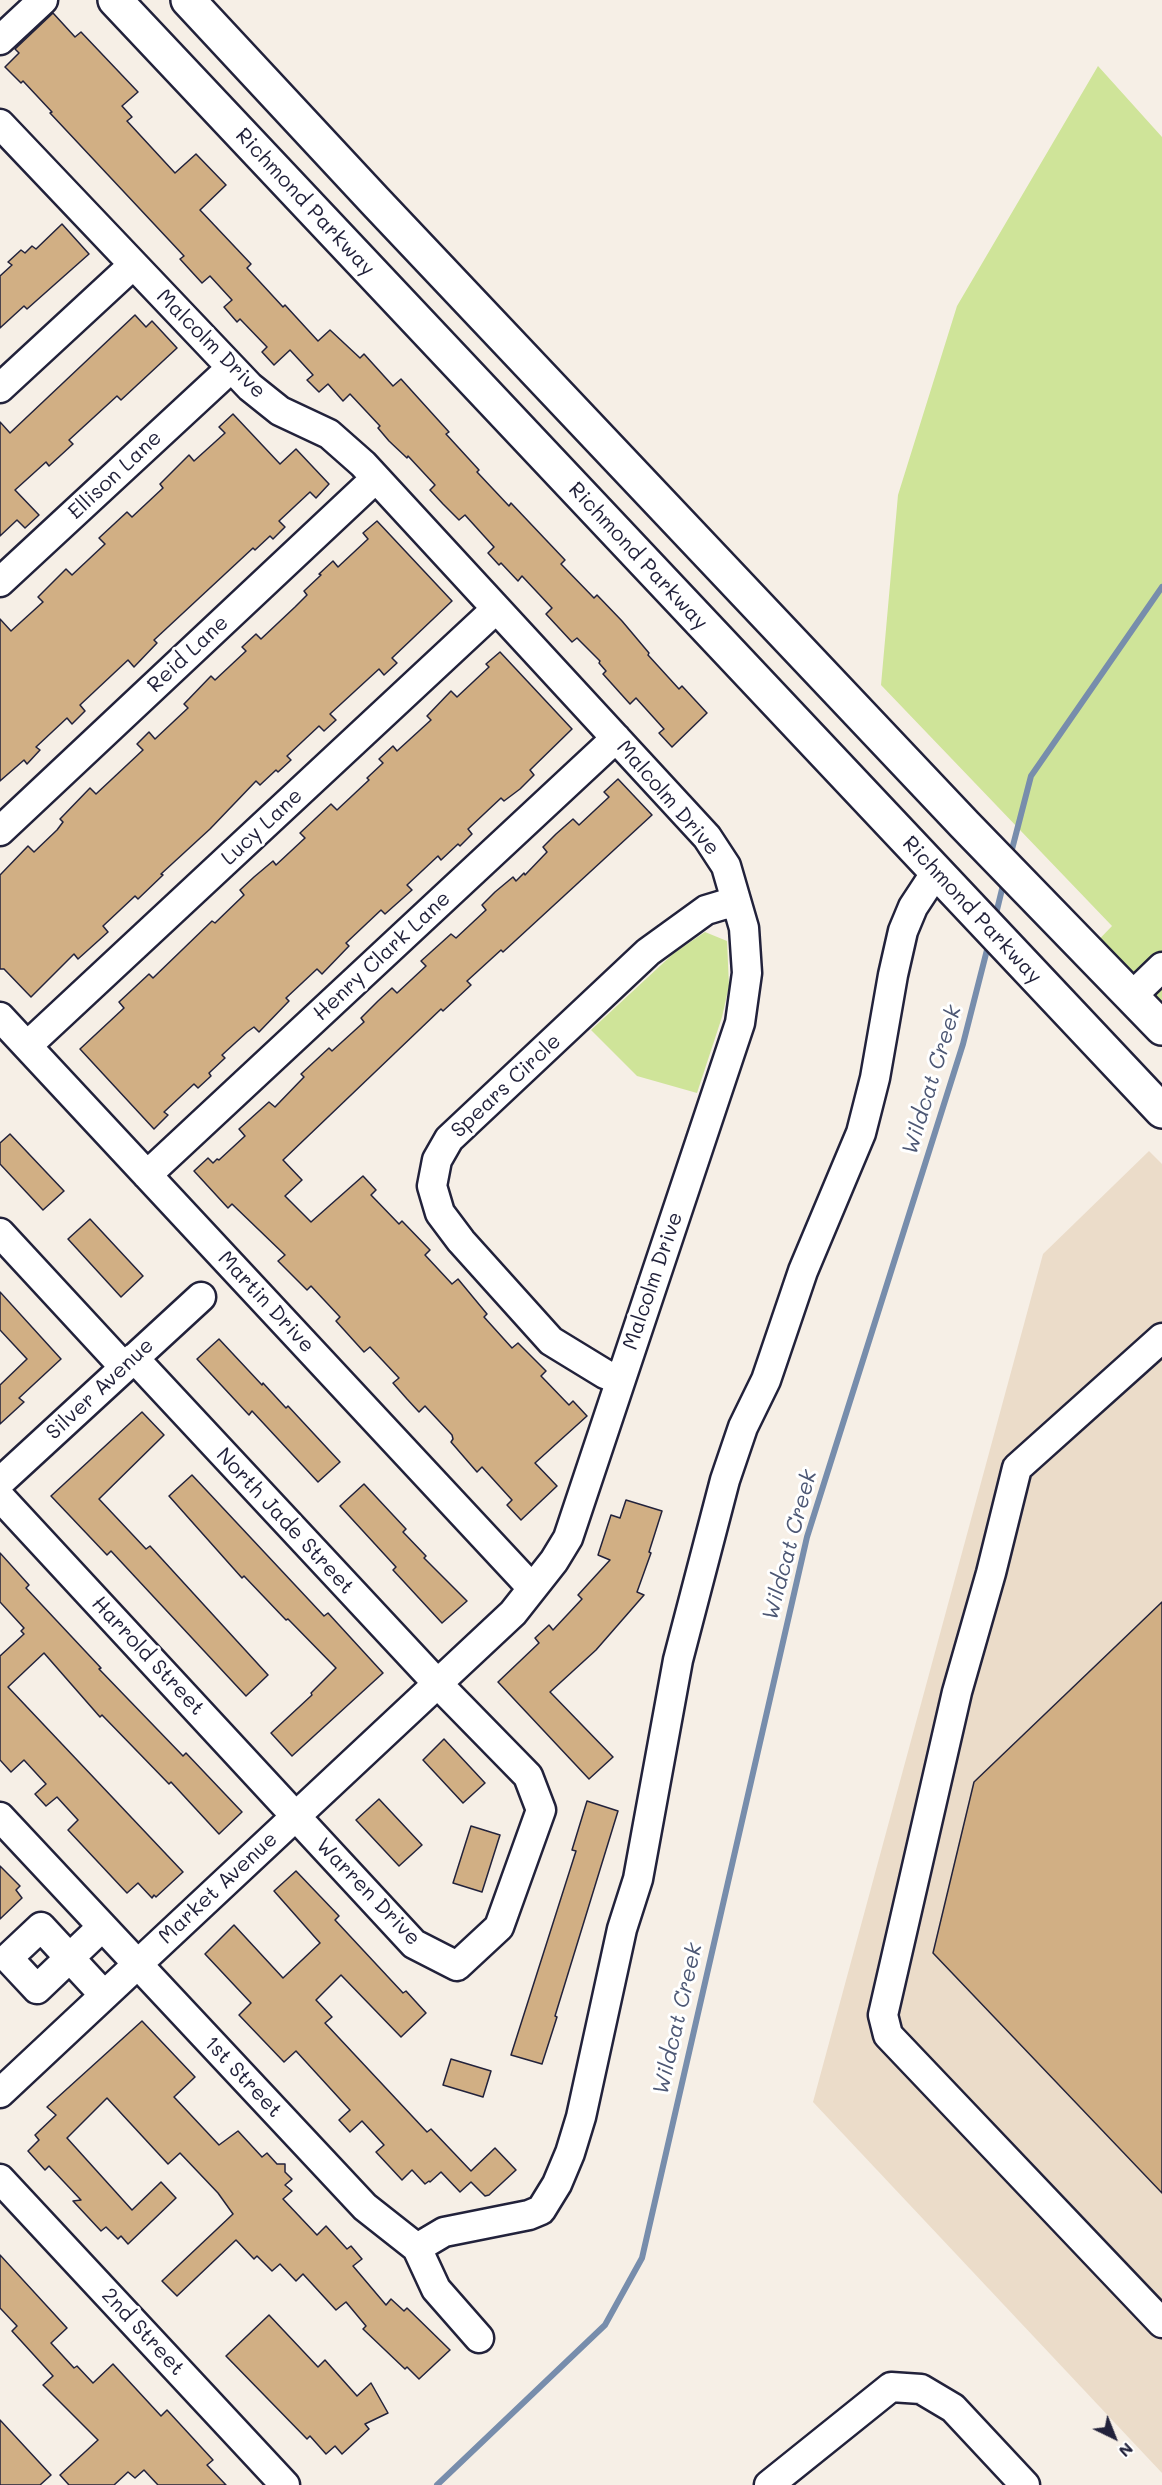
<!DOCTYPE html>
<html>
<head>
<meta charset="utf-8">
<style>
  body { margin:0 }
  #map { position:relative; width:1162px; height:2485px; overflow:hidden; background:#f6efe6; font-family:Mali,sans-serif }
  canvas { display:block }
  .north { position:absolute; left:1084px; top:2407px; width:60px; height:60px; -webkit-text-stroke:4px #fff; paint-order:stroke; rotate:137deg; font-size:16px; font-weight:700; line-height:24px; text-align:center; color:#22223b }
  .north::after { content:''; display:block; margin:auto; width:21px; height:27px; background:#22223b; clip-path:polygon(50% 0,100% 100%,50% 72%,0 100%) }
</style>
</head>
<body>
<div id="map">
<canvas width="1162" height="2485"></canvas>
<div class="north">N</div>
</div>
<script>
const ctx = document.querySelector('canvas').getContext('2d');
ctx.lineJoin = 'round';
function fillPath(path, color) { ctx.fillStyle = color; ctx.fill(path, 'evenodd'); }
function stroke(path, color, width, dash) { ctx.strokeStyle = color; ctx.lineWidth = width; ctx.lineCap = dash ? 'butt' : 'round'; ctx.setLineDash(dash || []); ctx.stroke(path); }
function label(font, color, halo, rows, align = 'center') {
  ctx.font = font + ' Mali,sans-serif'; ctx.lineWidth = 6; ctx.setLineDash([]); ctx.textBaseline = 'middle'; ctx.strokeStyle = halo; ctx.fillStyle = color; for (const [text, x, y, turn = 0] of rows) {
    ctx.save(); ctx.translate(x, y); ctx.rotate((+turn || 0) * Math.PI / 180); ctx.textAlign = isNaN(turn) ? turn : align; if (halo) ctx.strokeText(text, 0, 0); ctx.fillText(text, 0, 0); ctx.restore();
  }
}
fillPath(new Path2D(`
  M 1149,1151 L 1162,1164 L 1162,2473 L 813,2102 L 1043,1254 Z`), '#ebdcc9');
fillPath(new Path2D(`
  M 1098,66 L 1162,137 L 1162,1030 L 1087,952 L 1112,926 L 881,685 L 898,495 L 957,306 Z
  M 705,932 L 727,941 L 729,986 L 722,1017 L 697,1093 L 637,1076 L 591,1030 L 674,953 Z`), '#cfe499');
stroke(new Path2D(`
  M 1010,857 L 1031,776 L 1162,587
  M 995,918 L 1004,881
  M 437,2485 L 605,2325 L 642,2258 L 807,1537 L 963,1044 L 989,942`), '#778dac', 6);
const building = new Path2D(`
  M 53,13 L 75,37 L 81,32 L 138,92 L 122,106 L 132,117 L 127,121 L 175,173 L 196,154 L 226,185 L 200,210 L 251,264 L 247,268 L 283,307 L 285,305 L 318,341 L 330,330 L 360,358 L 364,354 L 393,386 L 401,379 L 449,432 L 446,434 L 479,470 L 477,472 L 509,506 L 511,503 L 565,560 L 561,564 L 594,598 L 597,595 L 622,621 L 649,653 L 648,655 L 679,689 L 682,686 L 707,713 L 672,747 L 659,733 L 664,729 L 636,698 L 630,704 L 603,674 L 606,671 L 599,663 L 600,661 L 577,638 L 572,642 L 546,614 L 552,608 L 522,576 L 518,581 L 501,563 L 499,565 L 488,553 L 494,547 L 465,515 L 459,520 L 443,504 L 430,490 L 435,485 L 408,456 L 407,458 L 389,441 L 378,428 L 380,426 L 350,394 L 343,401 L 328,384 L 319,392 L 307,380 L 313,375 L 290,350 L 274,365 L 262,352 L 267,347 L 240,319 L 237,322 L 224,307 L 232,300 L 210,276 L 202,283 L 180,259 L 184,256 L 50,113 L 52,112 L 23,81 L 21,83 L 5,67 L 19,53 L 15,49 Z
  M 62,224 L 89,254 L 27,309 L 24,306 L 0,328 L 0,276 L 12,265 L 8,262 L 21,250 L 25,253 L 32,246 L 36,249 Z
  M 135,315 L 146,327 L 152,321 L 177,348 L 121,400 L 117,396 L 69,440 L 73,444 L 49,466 L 46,462 L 15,490 L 39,515 L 25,528 L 17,520 L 0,536 L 0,422 L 10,433 Z
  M 233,414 L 280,464 L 296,449 L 329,484 L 316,498 L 310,492 L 279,521 L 285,527 L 273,539 L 270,536 L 255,550 L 253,548 L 154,640 L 157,643 L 134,667 L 128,660 L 80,705 L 85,711 L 72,724 L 67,718 L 36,747 L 40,750 L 27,764 L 24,760 L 0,781 L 0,619 L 11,631 L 43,602 L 38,597 L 66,569 L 72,575 L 105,544 L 99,538 L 127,512 L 132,517 L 163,488 L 160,484 L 189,455 L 194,461 L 225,433 L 219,427 Z
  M 377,521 L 452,601 L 392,658 L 397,663 L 384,675 L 379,669 L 330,714 L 336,720 L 324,731 L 319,726 L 287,756 L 291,760 L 278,772 L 276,770 L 260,785 L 256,781 L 210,829 L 161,874 L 163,875 L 138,899 L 135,896 L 103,926 L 108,932 L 78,959 L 74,954 L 31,997 L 4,969 L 0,969 L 0,875 L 28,846 L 34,852 L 57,830 L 63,822 L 60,819 L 90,788 L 96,794 L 143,750 L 137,744 L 149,732 L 155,739 L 188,708 L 184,704 L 211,676 L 215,680 L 246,651 L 242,647 L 256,634 L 261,639 L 295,607 L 307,595 L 304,591 L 321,575 L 319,574 L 333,561 L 338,567 L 368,539 L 363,533 Z
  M 500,652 L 572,729 L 530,770 L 534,775 L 520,789 L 504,801 L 501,798 L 468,829 L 472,834 L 460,846 L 458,844 L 441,860 L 438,856 L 407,885 L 412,890 L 385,914 L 381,910 L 346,943 L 349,946 L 322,974 L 317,969 L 286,998 L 289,1001 L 259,1032 L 254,1027 L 247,1032 L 222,1055 L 225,1058 L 209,1073 L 211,1076 L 198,1088 L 194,1084 L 164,1112 L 168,1115 L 154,1129 L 80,1049 L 124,1008 L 119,1002 L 149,974 L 153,978 L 212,921 L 215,923 L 244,895 L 240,890 L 254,877 L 273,861 L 276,865 L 305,838 L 300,833 L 331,804 L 337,810 L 369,780 L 367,778 L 383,763 L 379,759 L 393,746 L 397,751 L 431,720 L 427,716 L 451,691 L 457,697 L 489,667 L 486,664 Z
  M 618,779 L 652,815 L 503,952 L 501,950 L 467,981 L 471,985 L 443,1011 L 441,1009 L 283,1160 L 302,1180 L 285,1196 L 311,1222 L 363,1176 L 376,1190 L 371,1195 L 399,1224 L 402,1221 L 430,1250 L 425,1255 L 452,1284 L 458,1279 L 487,1314 L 484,1317 L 512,1348 L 518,1343 L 546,1371 L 541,1376 L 569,1405 L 573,1401 L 587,1416 L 535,1463 L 557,1486 L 521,1520 L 507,1505 L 512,1500 L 482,1467 L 477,1472 L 451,1442 L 453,1439 L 452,1435 L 425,1406 L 419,1412 L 407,1399 L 393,1383 L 399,1378 L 370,1347 L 364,1352 L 336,1321 L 340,1317 L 311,1286 L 307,1290 L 278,1261 L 285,1255 L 232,1204 L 228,1208 L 194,1171 L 208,1158 L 213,1163 L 217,1159 L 219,1160 L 245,1136 L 239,1129 L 269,1102 L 275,1107 L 304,1077 L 301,1074 L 329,1048 L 332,1051 L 364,1022 L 361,1018 L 378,1001 L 392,988 L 397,993 L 426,966 L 421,961 L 451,934 L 456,938 L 486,910 L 482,905 L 495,892 L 513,877 L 516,881 L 524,873 L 525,875 L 547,852 L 543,847 L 556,834 L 573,819 L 579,825 L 609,797 L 604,792 Z
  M 10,1134 L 64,1191 L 43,1210 L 0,1164 L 0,1143 Z
  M 90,1219 L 143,1276 L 121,1297 L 68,1239 Z
  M 0,1292 L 61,1359 L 19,1398 L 24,1402 L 0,1424 L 0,1385 L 27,1359 L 0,1330 Z
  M 219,1339 L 262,1385 L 263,1383 L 286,1408 L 288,1406 L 340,1462 L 318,1482 L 252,1411 L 249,1415 L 197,1359 Z
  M 142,1412 L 164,1435 L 99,1499 L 146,1549 L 150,1546 L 268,1675 L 246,1696 L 111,1551 L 107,1555 L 51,1496 Z
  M 192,1475 L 324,1616 L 328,1613 L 383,1673 L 292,1756 L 271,1733 L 312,1695 L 311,1693 L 336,1668 L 288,1619 L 286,1620 L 244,1576 L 242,1578 L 169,1496 Z
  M 364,1484 L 406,1529 L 403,1532 L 426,1556 L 424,1558 L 467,1601 L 442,1623 L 393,1570 L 396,1567 L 340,1506 Z
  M 626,1500 L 662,1511 L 649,1552 L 651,1553 L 637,1592 L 644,1595 L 596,1650 L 550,1692 L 613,1757 L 589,1779 L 498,1682 L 539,1643 L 535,1638 L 549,1625 L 553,1630 L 582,1599 L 578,1595 L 610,1560 L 598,1555 L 611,1515 L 620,1518 Z
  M 0,1553 L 29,1585 L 26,1588 L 101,1668 L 99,1669 L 183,1756 L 186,1753 L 242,1812 L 219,1834 L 171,1782 L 169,1784 L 102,1715 L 100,1717 L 44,1653 L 8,1687 L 183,1872 L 156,1897 L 154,1895 L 152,1898 L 138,1883 L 127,1893 L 68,1830 L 78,1820 L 57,1797 L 46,1806 L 35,1794 L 46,1784 L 24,1760 L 11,1772 L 0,1760 L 0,1656 L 24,1634 L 21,1631 L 24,1628 L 0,1602 Z
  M 1162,1602 L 1162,2193 L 933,1953 L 974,1782 Z
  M 444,1739 L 485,1783 L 463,1803 L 423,1760 Z
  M 379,1799 L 422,1845 L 399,1866 L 356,1820 Z
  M 587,1801 L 618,1811 L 555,2016 L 557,2017 L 542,2064 L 511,2055 L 576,1851 L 572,1850 Z
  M 471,1826 L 500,1835 L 482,1892 L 453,1883 Z
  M 0,1866 L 20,1886 L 16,1890 L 22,1898 L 0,1919 Z
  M 296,1871 L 339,1916 L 335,1920 L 403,1993 L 406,1991 L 426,2013 L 401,2037 L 341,1975 L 316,2000 L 332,2017 L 325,2023 L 427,2132 L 431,2129 L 471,2171 L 495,2148 L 516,2170 L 489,2195 L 485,2196 L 471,2182 L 460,2192 L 441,2172 L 430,2182 L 429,2181 L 425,2184 L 412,2170 L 402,2180 L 376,2152 L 384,2145 L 362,2121 L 350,2132 L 339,2120 L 350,2110 L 296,2051 L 284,2062 L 239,2015 L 251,2003 L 205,1954 L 234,1925 L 283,1978 L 320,1943 L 274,1891 Z
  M 142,2021 L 195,2077 L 174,2097 L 219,2145 L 238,2131 L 262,2157 L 267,2153 L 277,2164 L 285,2164 L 285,2172 L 292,2179 L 285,2185 L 292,2191 L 283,2199 L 317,2235 L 326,2226 L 347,2249 L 351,2246 L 362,2259 L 353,2266 L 386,2305 L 391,2299 L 404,2311 L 407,2308 L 450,2350 L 419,2379 L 407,2367 L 405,2369 L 363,2329 L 366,2326 L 346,2302 L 336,2310 L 303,2274 L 296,2281 L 280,2264 L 272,2271 L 257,2256 L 254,2259 L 236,2240 L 177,2296 L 162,2281 L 233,2214 L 218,2193 L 180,2153 L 168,2164 L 107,2098 L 67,2138 L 132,2210 L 161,2182 L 176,2198 L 128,2244 L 121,2236 L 118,2239 L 106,2227 L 101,2231 L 73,2201 L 81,2200 L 49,2166 L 45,2170 L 28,2151 L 39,2140 L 35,2135 L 56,2115 L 47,2107 Z
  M 451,2059 L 491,2071 L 483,2097 L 443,2085 Z
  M 0,2255 L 67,2328 L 51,2343 L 74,2368 L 77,2366 L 93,2383 L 113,2364 L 161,2416 L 167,2410 L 213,2460 L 207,2465 L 226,2485 L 158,2485 L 144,2470 L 135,2478 L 128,2472 L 114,2485 L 69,2485 L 60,2475 L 98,2440 L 43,2385 L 53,2376 L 12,2331 L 17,2326 L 0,2308 Z
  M 269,2315 L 318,2367 L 325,2360 L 357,2396 L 371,2383 L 388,2413 L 365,2424 L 369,2429 L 342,2454 L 335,2446 L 326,2454 L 310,2436 L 307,2439 L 226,2356 Z
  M 0,2420 L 51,2475 L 40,2485 L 0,2485 Z`);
fillPath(building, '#d1af84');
stroke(building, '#22223b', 1.5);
const minor = new Path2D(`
  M 0,40 L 43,0
  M 0,124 L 250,387 L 280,411 L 329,434 L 363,464 L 707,837 L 726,866 L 744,928 L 747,973 L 740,1023 L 568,1538 L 554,1561 L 513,1613 L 0,2093
  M 0,388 L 133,265
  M 0,582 L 231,368
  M 0,831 L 376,478
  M 1132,996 L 1162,967
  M 0,1017 L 532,1588
  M 27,1046 L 496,609
  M 147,1175 L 616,738
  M 0,1233 L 124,1367
  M 1162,1338 L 1017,1468 L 991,1573 L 957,1692 L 883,2015 L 888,2035 L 1162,2323
  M 620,1380 L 605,1374 L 551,1341 L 461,1241 L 440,1213 L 432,1186 L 437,1160 L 449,1139 L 648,952 L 706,910 L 736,901
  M 0,1482 L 201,1297
  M 0,1497 L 414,1944 L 457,1966 L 499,1927 L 541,1810 L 528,1776 L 437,1683 L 134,1358
  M 0,1817 L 365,2207 L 417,2248 L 436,2289 L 479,2338
  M 102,1927 L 37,1989 L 8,1958 L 41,1927 L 104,1995
  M 0,2179 L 285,2485
  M 417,2248 L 444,2232 L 529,2215 L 541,2210 L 557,2184 L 570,2153 L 581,2117 L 622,1929 L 638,1879 L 678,1660 L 725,1480 L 743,1427 L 766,1380 L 803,1271 L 861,1133 L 875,1078 L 893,975 L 903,931 L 913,907 L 936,872
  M 769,2485 L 891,2387 L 921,2389 L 953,2408 L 1025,2485`);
const highway = new Path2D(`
  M 115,0 L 1162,1111
  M 188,0 L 375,201 L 965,825 L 1162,1028`);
stroke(minor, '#22223b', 33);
stroke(highway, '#22223b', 38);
stroke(minor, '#fff', 28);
stroke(highway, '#fff', 33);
label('21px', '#22223b', '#fff', [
  ["Richmond Parkway",305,202,47],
  ["Malcolm Drive",211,344,45],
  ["Ellison Lane",115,475,-43],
  ["Richmond Parkway",638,556,47],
  ["Reid Lane",188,654,-43],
  ["Malcolm Drive",668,798,49],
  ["Lucy Lane",262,827,-43],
  ["Richmond Parkway",972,910,47],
  ["Henry Clark Lane",382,956,-43],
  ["Spears Circle",506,1086,-43],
  ["Malcolm Drive",653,1281,-71],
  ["Martin Drive",266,1302,47],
  ["Silver Avenue",100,1389,-43],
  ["North Jade Street",285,1521,47],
  ["Harrold Street",148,1656,47],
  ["Market Avenue",218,1888,-43],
  ["Warren Drive",368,1892,46],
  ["1st Street",243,2077,47],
  ["2nd Street",143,2332,47]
]);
label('italic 22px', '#4c5774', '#fff', [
  ["Wildcat Creek",932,1080,-73],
  ["Wildcat Creek",790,1545,-75],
  ["Wildcat Creek",678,2019,-77]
]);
</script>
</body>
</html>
